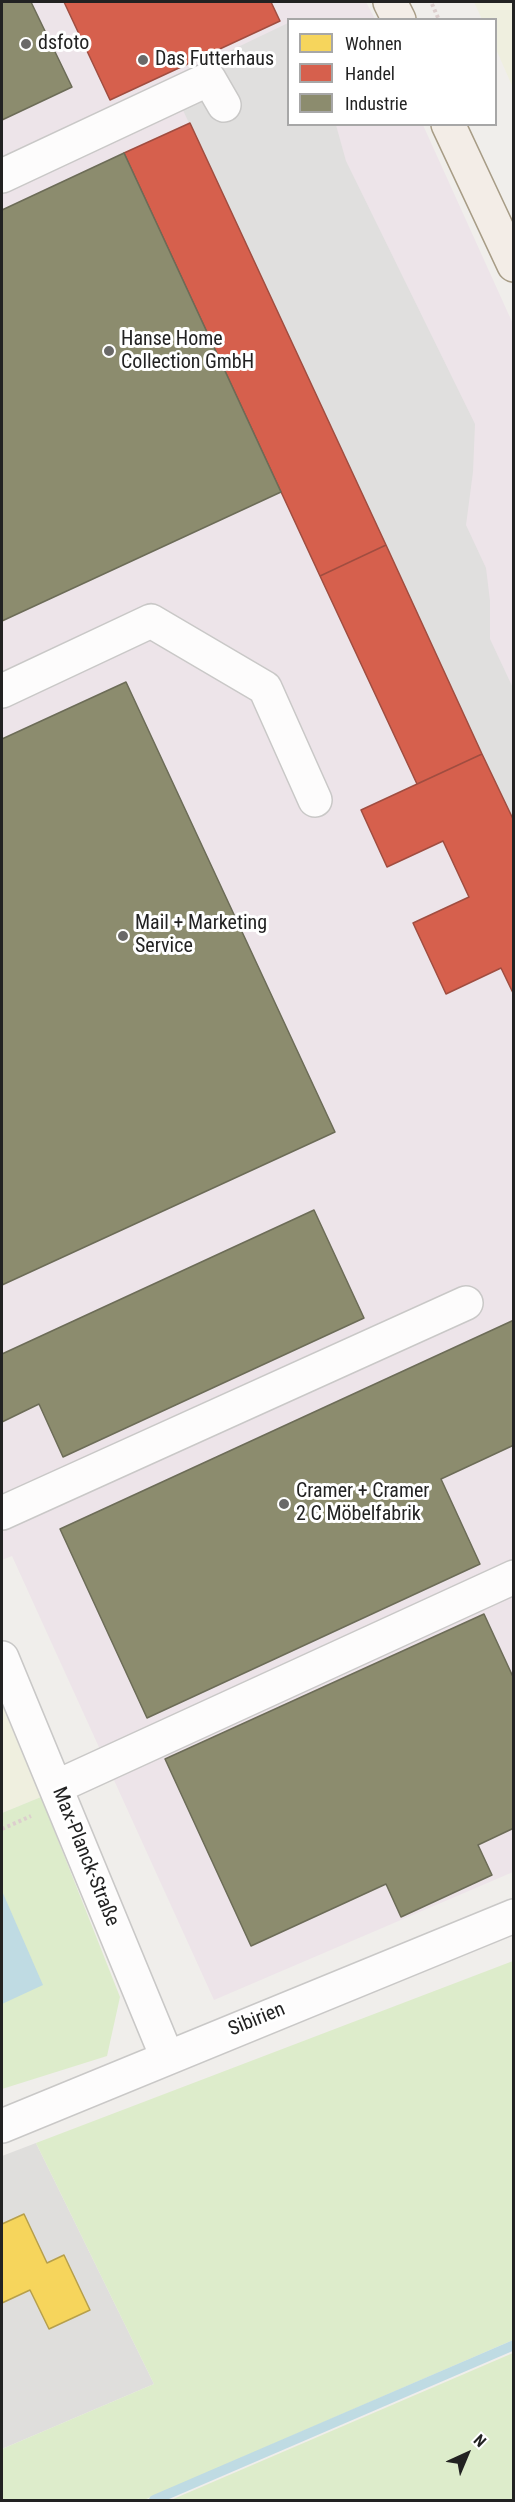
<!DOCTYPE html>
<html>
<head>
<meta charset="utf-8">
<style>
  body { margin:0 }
  #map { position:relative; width:515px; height:2502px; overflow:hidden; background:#f0eeeb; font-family:"Roboto Condensed",sans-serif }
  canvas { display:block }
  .frame { position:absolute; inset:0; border:3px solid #222; pointer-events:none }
  .legend { position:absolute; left:287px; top:18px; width:210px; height:108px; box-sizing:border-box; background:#fff; border:2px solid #a7a7a7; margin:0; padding:8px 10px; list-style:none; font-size:18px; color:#222 }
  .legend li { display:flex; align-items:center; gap:12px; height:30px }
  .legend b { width:30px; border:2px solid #a7a7a7 }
  .north { position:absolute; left:437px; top:2424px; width:60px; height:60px; -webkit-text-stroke:4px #fff; paint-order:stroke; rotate:44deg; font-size:16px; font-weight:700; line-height:24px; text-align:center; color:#222 }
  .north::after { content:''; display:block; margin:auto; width:21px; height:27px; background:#222; clip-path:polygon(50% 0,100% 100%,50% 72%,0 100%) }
</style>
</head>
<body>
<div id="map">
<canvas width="515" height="2502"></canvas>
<div class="frame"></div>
<ul class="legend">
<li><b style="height:16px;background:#f6d55c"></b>Wohnen</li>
<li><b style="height:16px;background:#d6604d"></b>Handel</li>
<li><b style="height:16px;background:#8c8c6e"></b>Industrie</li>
</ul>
<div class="north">N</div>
</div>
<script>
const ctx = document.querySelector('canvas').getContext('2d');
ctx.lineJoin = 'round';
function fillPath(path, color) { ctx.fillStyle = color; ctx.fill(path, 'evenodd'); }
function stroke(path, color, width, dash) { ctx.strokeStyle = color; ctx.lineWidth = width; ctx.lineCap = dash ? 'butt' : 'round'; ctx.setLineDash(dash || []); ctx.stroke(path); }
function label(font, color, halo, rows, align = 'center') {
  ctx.font = font + ' "Roboto Condensed",sans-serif'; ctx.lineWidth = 6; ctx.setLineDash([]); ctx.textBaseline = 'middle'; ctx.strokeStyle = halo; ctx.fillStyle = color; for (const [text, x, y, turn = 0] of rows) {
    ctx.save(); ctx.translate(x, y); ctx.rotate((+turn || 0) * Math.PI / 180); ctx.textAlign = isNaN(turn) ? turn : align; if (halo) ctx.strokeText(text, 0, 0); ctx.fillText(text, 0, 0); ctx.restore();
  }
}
fillPath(new Path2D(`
  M 36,2143 L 154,2384 L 2,2449 L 2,2156 Z`), '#dfdedc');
fillPath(new Path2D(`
  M 2,2 L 366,2 L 375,19 L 288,20 L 288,124 L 423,125 L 513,324 L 513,1872 L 214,2000 L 12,1556 L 2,1560 Z`), '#ede4e9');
fillPath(new Path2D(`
  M 474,2 L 513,2 L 513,88 L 496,49 L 496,20 L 482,19 Z
  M 2,1705 L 41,1797 L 2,1813 Z`), '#efefdf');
fillPath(new Path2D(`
  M 41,1797 L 120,1997 L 107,2056 L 2,2089 L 2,1813 Z
  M 513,1961 L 513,2340 L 144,2500 L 2,2500 L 2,2449 L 154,2384 L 36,2143 Z
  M 513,2353 L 513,2500 L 171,2500 Z`), '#ddeccb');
fillPath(new Path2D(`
  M 288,23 L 288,124 L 336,125 L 346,161 L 475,424 L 473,472 L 466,525 L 486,568 L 490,601 L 490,639 L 513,688 L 513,821 L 169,80 Z`), '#e0dfde');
fillPath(new Path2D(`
  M 2,1891 L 43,1985 L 2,2004 Z`), '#bfdbe3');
const homes = new Path2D(`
  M 24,2214 L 47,2263 L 64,2255 L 90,2310 L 49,2329 L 30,2290 L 2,2303 L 2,2224 Z`);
fillPath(homes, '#f6d55c');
stroke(homes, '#b69f4b', 1.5);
const shops = new Path2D(`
  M 64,2 L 271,2 L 280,21 L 110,100 Z
  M 190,123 L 386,545 L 320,576 L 124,153 Z
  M 386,545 L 482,754 L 417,784 L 320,576 Z
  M 482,754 L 514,821 L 514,995 L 501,968 L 446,994 L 413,923 L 469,897 L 443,841 L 387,867 L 361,810 Z`);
fillPath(shops, '#d6604d');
stroke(shops, '#a04d40', 1.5);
const industry = new Path2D(`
  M 2,2 L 31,2 L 72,87 L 2,120 Z
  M 124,153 L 281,492 L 2,621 L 2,210 Z
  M 126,682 L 335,1132 L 2,1285 L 2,739 Z
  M 314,1210 L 364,1318 L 63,1457 L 39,1404 L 2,1422 L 2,1354 Z
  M 514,1320 L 514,1445 L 441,1479 L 480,1564 L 147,1718 L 60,1529 Z
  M 484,1614 L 514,1679 L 514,1828 L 478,1845 L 492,1875 L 401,1917 L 386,1884 L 251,1946 L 165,1759 Z`);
fillPath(industry, '#8c8c6e');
stroke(industry, '#6c6c57', 1.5);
stroke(new Path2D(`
  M 154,2500 L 514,2345`), '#bfdbe3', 10);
const minor = new Path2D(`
  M 2,176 L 209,79 L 224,105
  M 2,691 L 151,621 L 265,688 L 315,800
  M 2,1513 L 466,1303
  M 2,1658 L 167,2057
  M 56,1787 L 514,1577
  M 2,2126 L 514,1916`);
const major = new Path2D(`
  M 390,2 L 399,20
  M 448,124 L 514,265`);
stroke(minor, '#c9c8c7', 36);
stroke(major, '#a79c86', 36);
stroke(new Path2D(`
  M 432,4 L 439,20
  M 2,1829 L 31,1816`), '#dccecd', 4, [3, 3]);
stroke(minor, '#fdfcfc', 33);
stroke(major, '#f3ede7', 33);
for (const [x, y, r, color] of [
  [26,44,6,"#6a6968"],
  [143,60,6,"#6a6968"],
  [109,351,6,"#6a6968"],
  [123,936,6,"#6a6968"],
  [284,1504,6,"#6a6968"]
]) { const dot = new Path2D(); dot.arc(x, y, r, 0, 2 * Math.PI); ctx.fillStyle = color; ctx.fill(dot); stroke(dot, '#fff', 2); }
label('20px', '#222', '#fff', [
  ["dsfoto",38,44],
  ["Das Futterhaus",155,60],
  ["Hanse Home",121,340],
  ["Collection GmbH",121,363],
  ["Mail + Marketing",135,924],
  ["Service",135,947],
  ["Cramer + Cramer",296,1492],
  ["2 C Möbelfabrik",296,1515]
], 'left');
label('20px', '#222', '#fff', [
  ["Max-Planck-Straße",85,1857,68],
  ["Sibirien",257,2020,-22]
]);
</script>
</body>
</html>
